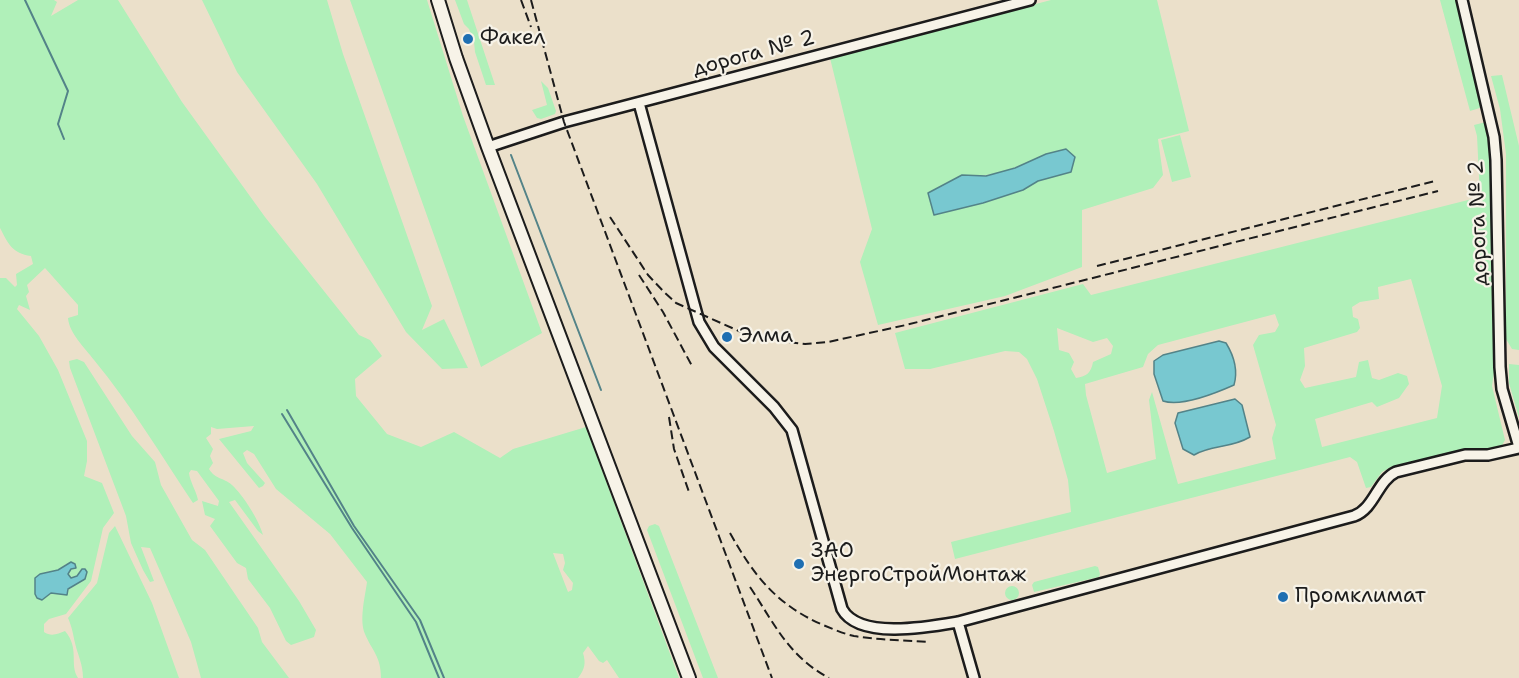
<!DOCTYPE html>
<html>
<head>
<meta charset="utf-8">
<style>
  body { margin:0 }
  canvas { display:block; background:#ebe0ca }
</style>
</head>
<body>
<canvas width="1519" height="678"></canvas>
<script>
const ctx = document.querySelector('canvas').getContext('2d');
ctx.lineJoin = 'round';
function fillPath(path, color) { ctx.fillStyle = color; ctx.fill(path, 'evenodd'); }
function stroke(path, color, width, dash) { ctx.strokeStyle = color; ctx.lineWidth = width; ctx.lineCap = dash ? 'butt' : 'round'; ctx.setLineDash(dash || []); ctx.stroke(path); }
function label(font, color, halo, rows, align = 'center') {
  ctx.font = font + ' "Shantell Sans",sans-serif'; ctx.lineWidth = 4.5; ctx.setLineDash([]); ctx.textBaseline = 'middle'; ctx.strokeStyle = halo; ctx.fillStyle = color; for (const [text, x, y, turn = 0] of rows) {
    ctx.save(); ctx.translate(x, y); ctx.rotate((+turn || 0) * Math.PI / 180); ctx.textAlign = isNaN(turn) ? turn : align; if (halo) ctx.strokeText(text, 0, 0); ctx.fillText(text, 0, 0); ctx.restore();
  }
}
fillPath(new Path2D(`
  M 0,0 L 54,0 L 57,2 L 51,16 L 78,0 L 118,0 L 182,102 L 265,217 L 359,335 L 370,340 L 382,356 L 355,379 L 356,396 L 387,434 L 421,447 L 454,432 L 500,458 L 513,449 L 586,427 L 679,678 L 619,678 L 607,660 L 603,663 L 599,661 L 588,646 L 583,653 C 586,663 585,669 578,678 L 381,678 C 381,656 372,651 365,634 C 359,620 365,597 367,582 L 330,534 L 276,489 L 254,454 L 247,450 L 243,453 L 247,463 L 265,483 L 263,486 L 259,488 L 219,439 L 251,431 L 254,426 L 217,429 L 211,427 L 211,434 L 206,438 L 213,449 L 210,456 L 213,463 L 209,469 C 216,480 223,477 232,485 C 243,495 259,520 263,535 L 258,531 L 235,500 L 229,502 L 299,601 L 316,630 L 314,637 L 291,645 L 286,641 L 270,608 L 248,579 L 246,568 L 237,563 L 210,526 L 215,519 L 205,515 L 202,501 L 218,506 L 219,501 L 197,471 L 191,470 L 189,473 C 190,482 196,490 198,500 L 193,503 C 161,455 131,405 94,360 C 85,348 69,333 68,318 L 78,315 L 78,305 L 45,268 L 27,285 L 29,292 L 26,296 L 30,310 L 19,305 L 17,309 L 39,336 L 58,370 L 87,441 L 87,461 L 84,476 L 102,483 L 114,513 L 103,528 L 91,581 L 66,614 L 49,619 L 44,624 L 44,632 C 51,637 58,634 65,631 C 80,649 69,664 78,678 L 0,678 L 0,278 L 6,278 L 15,287 L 17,285 L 16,274 L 33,264 L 31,256 C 12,253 9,245 0,228 ZM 553,553 L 563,554 L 565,563 L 563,570 L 573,583 L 572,590 L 568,592 ZM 66,564 L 76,568 L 71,569 L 68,574 L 71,578 L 77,576 L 80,572 L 80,582 L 62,594 L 56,592 L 46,596 L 46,572 L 58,570 Z
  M 202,0 L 327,0 L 343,54 L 432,306 L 422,330 L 444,319 L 468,368 L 442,369 L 406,332 L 317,184 L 237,72 Z
  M 350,0 L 427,0 L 463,116 L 542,333 L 481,367 Z
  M 455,0 L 467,0 L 495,85 L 486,85 L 475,52 L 474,42 L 469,29 L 464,24 Z
  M 1051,0 L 1157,0 L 1189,131 L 1158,139 L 1163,175 L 1153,188 L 1082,210 L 1082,267 L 1005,296 L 878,325 L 860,262 L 872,229 L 830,58 ZM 1065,149 L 1071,172 L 1038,181 L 1023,190 L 983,203 L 934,215 C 939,205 943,189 951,182 C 962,171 973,177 986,175 C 1014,172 1038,155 1065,149 Z
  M 1440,0 L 1457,0 L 1483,107 L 1470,111 Z
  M 1502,75 L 1519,146 L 1519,350 L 1512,349 L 1506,339 L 1506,154 L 1500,109 L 1491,76 Z
  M 541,81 L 548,88 L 556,111 L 555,114 L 541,119 L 537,118 L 532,110 L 547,105 Z
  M 1486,122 L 1491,141 L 1496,358 L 1492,386 L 1505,440 L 1501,447 L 1489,451 L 1468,448 L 1391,467 L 1382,472 L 1371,487 L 1366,488 L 1357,462 L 1350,457 L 955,559 L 951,542 L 1071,512 L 1068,480 L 1054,431 L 1037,379 L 1027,359 L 1019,352 L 1005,351 L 930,369 L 905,369 L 895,333 L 1083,284 L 1091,295 L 1480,197 L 1477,136 L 1474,125 ZM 1411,279 L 1442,386 L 1437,418 L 1322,447 L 1315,419 L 1372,402 L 1377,407 L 1399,398 L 1409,384 L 1407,376 L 1398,373 L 1379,380 L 1372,378 L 1368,360 L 1359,362 L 1356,377 L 1305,388 L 1300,380 L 1305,366 L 1304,348 L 1357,332 L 1360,328 L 1358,319 L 1353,317 L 1352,307 L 1360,302 L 1379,299 L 1378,287 ZM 1275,314 L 1279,325 L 1275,332 L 1259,335 L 1253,345 L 1276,425 L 1272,438 L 1276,459 L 1178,484 L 1152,392 L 1149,400 L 1156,459 L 1107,473 L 1086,395 L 1085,384 L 1143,367 L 1148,354 L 1158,345 ZM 1057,328 L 1093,342 L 1107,338 L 1113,346 L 1111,354 L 1093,362 C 1091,373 1087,376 1076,378 L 1071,369 L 1074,362 L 1069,353 L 1059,350 Z
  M 1180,135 L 1191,177 L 1172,182 L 1161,140 Z
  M 77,359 L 84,362 L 132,436 L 155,462 L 161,485 L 192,540 L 205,550 L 258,628 L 262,642 L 289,678 L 201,678 L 191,642 L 150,548 L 141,547 L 154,581 L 150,582 L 143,570 L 131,543 L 126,516 L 70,368 L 69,361 Z
  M 1509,364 L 1519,365 L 1519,418 L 1509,383 Z
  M 655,524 L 659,526 L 718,678 L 703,678 L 647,530 L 649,526 Z
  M 115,526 L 152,603 L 179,678 L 83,678 C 83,664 78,656 75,643 C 73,634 72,627 68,618 L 97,583 L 109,533 Z
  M 1095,566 L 1098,567 L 1100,574 L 1099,577 L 1034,592 L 1032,585 L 1034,582 Z
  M1005 593a7 7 0 1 1 14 0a7 7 0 1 1-14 0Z`), '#b0f0b9');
const water = new Path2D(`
  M 1066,149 L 1075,157 L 1071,172 L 1038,181 L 1023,190 L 983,203 L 934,215 L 928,193 L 962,175 L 986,176 L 1015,168 L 1046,154 Z
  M 1219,341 L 1226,343 C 1234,356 1238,371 1234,385 C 1216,393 1181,407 1163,401 L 1154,374 L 1154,361 L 1163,355 Z
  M 1235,399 L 1242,405 L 1250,437 C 1230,449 1212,444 1194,455 L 1183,449 L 1175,423 L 1178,413 Z
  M 71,562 L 75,564 L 76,568 L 71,569 L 68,574 L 71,578 L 77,576 L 82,569 L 85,569 L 87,572 L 85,579 L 68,589 L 67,595 L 51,593 L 42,600 L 37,598 L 35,594 L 35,578 L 40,574 L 58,570 Z`);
fillPath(water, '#78c8d0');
stroke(water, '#538388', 1.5);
stroke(new Path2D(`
  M 25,0 L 68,91 L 58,124 L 64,139
  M 511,155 L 601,390
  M 287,410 L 354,526 L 420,620 L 444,678
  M 282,414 L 352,528 L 416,622 L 439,678`), '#538388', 2);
const street = new Path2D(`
  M 1462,0 L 1494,137 L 1496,160 L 1500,367 L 1502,389 L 1519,447
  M 639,103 L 699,322 L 714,347 L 774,407 L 792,430 L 842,609 C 859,640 929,627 958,622 L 1354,516 C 1375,508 1377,481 1396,472 L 1465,455 L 1488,455 L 1519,448
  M 488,147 L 564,122 L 1030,0
  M 958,622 L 974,678`);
const secondary = new Path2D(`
  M 438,0 L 456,58 L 488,147 L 689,678`);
stroke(street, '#1c1c1c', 14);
stroke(secondary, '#1c1c1c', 16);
stroke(street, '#f7f3e8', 9);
stroke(secondary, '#f7f3e8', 12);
stroke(new Path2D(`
  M 521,0 L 531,27
  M 531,0 L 564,122 L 772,678
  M 610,217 L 648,275 L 664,292 L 676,303 L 741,332 L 779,341 L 805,344 L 828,342 L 906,325 L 1438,191
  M 1097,266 L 1435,181
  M 639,275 L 663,312 L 692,366
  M 669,417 L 674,449 L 689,492
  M 730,533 C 754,576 777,605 823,625 C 833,629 844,634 854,636 C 878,640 903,640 928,642
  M 750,587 C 774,623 788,656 829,678`), '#1c1c1c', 2, [9, 4.5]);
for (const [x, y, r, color] of [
  [468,39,6,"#1f6fb2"],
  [727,337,6,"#1f6fb2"],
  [799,564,6,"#1f6fb2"],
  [1283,597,6,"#1f6fb2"]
]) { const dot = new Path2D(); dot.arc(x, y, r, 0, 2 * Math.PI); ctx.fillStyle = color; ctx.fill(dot); stroke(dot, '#f7f3e8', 2); }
label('21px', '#1c1c1c', '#f7f3e8', [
  ["Факел",480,39],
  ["Элма",739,337],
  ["ЗАО",811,552],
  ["ЭнергоСтройМонтаж",811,576],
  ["Промклимат",1295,597]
], 'left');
label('21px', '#1c1c1c', '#f7f3e8', [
  ["дорога № 2",754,54,-15],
  ["дорога № 2",1479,223,-92]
]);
</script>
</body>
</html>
